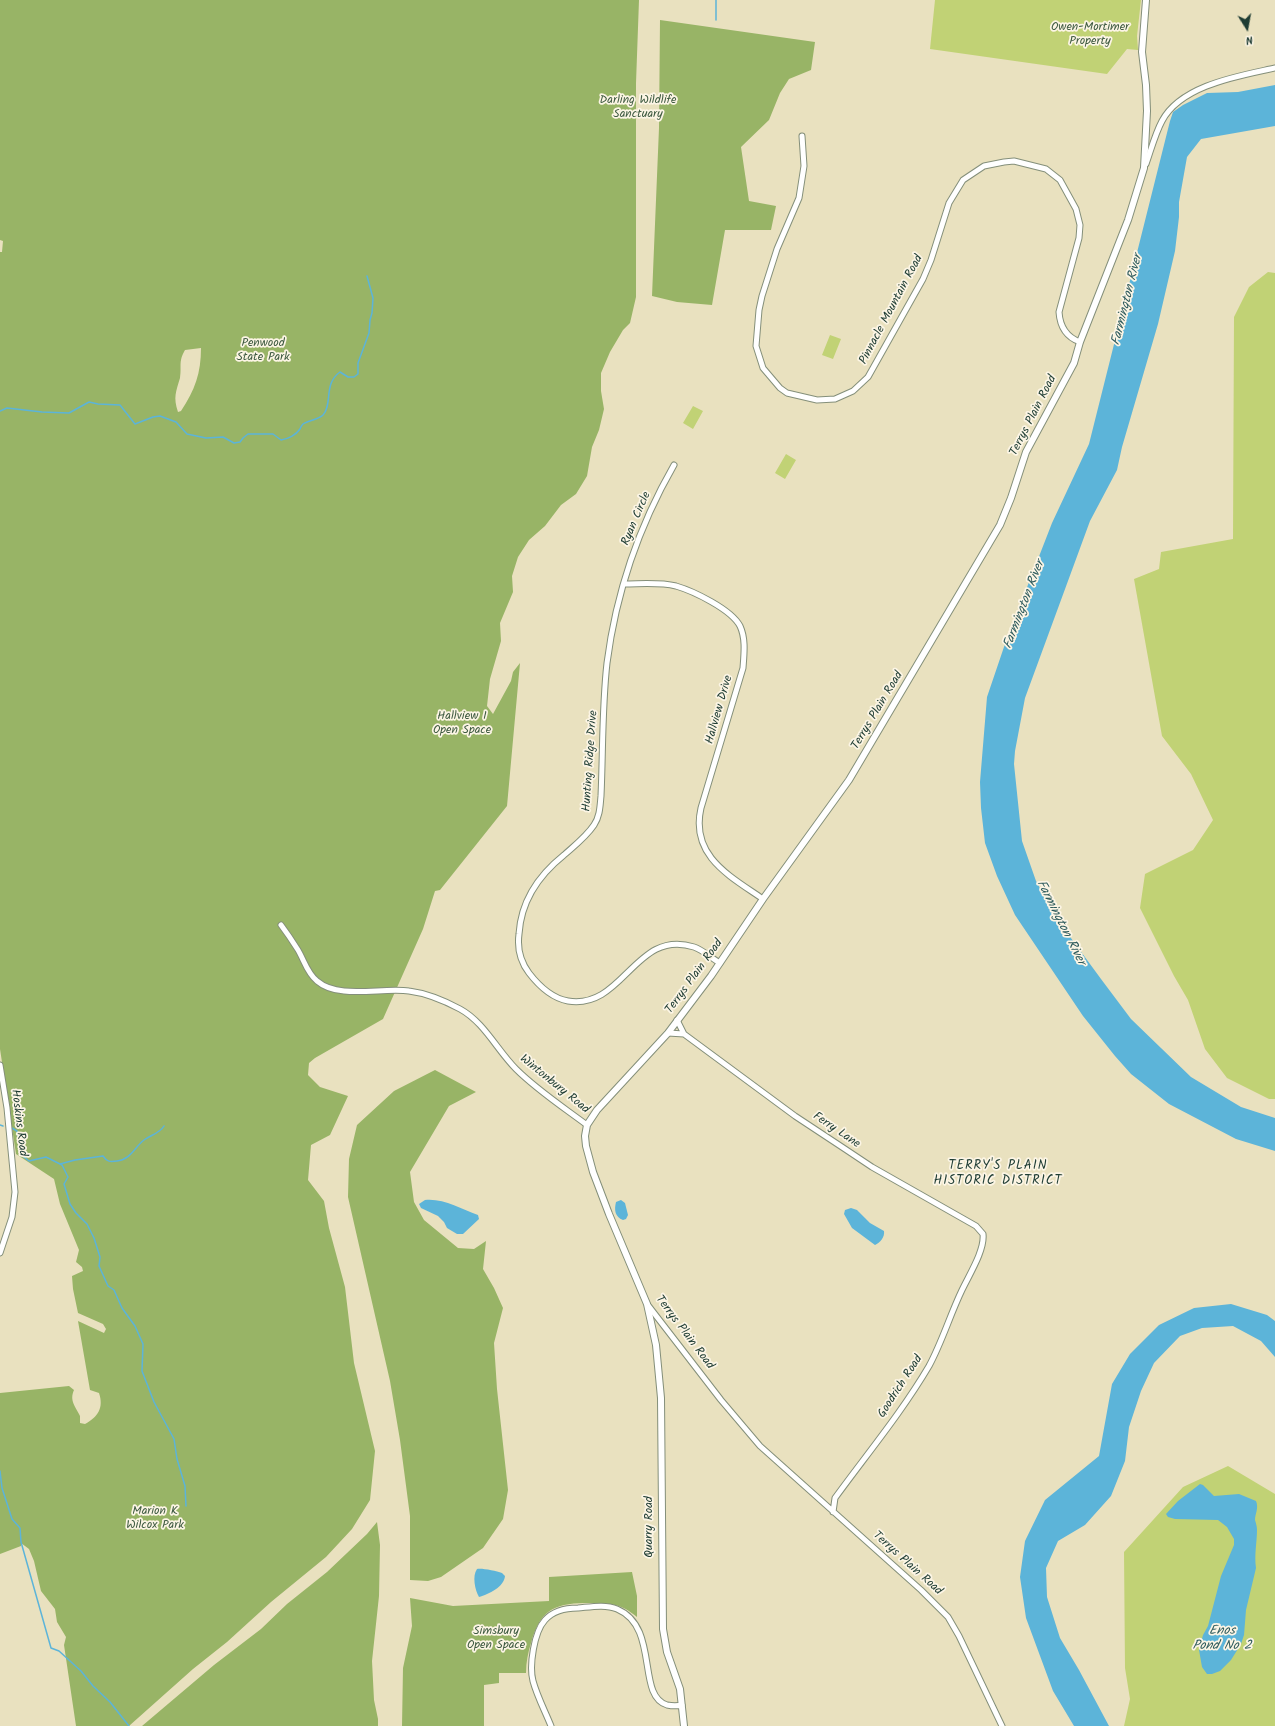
<!DOCTYPE html>
<html>
<head>
<meta charset="utf-8">
<style>
  body { margin:0 }
  #map { position:relative; width:1275px; height:1726px; overflow:hidden; background:#e9e1bf; font-family:Kalam,sans-serif }
  canvas { display:block }
  .north { position:absolute; left:1227px; top:8px; width:40px; height:40px; -webkit-text-stroke:3px #fcf5e5; paint-order:stroke; rotate:169deg; font-size:11px; font-weight:700; line-height:16px; text-align:center; color:#1f3d34 }
  .north::after { content:''; display:block; margin:auto; width:14px; height:18px; background:#1f3d34; clip-path:polygon(50% 0,100% 100%,50% 72%,0 100%) }
</style>
</head>
<body>
<div id="map">
<canvas width="1275" height="1726"></canvas>
<div class="north">N</div>
</div>
<script>
const ctx = document.querySelector('canvas').getContext('2d');
ctx.lineJoin = 'round';
function fillPath(path, color) { ctx.fillStyle = color; ctx.fill(path, 'evenodd'); }
function stroke(path, color, width, dash) { ctx.strokeStyle = color; ctx.lineWidth = width; ctx.lineCap = dash ? 'butt' : 'round'; ctx.setLineDash(dash || []); ctx.stroke(path); }
function label(font, color, halo, rows, align = 'center') {
  ctx.font = font + ' Kalam,sans-serif'; ctx.lineWidth = 3.5; ctx.setLineDash([]); ctx.textBaseline = 'middle'; ctx.strokeStyle = halo; ctx.fillStyle = color; for (const [text, x, y, turn = 0] of rows) {
    ctx.save(); ctx.translate(x, y); ctx.rotate((+turn || 0) * Math.PI / 180); ctx.textAlign = isNaN(turn) ? turn : align; if (halo) ctx.strokeText(text, 0, 0); ctx.fillText(text, 0, 0); ctx.restore();
  }
}
fillPath(new Path2D(`
  M 935,0 L 1141,0 L 1137,36 L 1138,50 L 1127,49 L 1107,74 L 930,49 Z
  M 1268,272 L 1275,273 L 1275,1099 L 1269,1099 L 1227,1078 L 1205,1049 L 1188,1000 L 1174,976 L 1140,908 L 1145,874 L 1193,850 L 1213,820 L 1191,774 L 1162,736 L 1134,579 L 1159,569 L 1161,552 L 1233,539 L 1234,317 L 1249,287 Z
  M 830,335 L 841,339 L 833,359 L 822,355 Z
  M 693,406 L 703,411 L 693,429 L 683,423 Z
  M 786,454 L 796,460 L 785,479 L 775,473 Z
  M 1228,1466 L 1275,1494 L 1275,1726 L 1124,1726 L 1130,1699 L 1125,1668 L 1124,1552 L 1183,1487 Z`), '#c1d275');
fillPath(new Path2D(`
  M 0,0 L 639,0 L 636,83 L 636,297 L 630,323 L 623,330 L 610,352 L 601,373 L 601,391 L 604,409 L 599,430 L 592,447 L 587,476 L 576,494 L 561,505 L 545,526 L 529,540 L 518,557 L 512,576 L 513,592 L 500,623 L 501,641 L 490,679 L 487,706 L 493,714 L 511,681 L 513,672 L 520,663 L 507,806 L 440,890 L 435,891 L 423,929 L 383,1019 L 315,1058 L 309,1063 L 308,1075 L 320,1087 L 348,1096 L 330,1135 L 311,1145 L 308,1180 L 324,1201 L 329,1228 L 345,1287 L 354,1363 L 375,1451 L 370,1500 L 352,1529 L 326,1557 L 271,1602 L 227,1642 L 193,1669 L 129,1726 L 76,1726 L 64,1645 L 66,1637 L 57,1622 L 55,1609 L 41,1591 L 34,1561 L 29,1549 L 21,1543 L 21,1546 L 0,1554 L 0,1393 L 69,1386 L 74,1390 C 69,1401 76,1407 80,1416 L 80,1423 L 85,1424 C 98,1417 104,1408 99,1393 L 90,1390 L 78,1321 L 104,1333 L 106,1329 L 103,1324 L 78,1313 L 73,1289 L 72,1276 L 83,1271 L 82,1267 L 76,1262 L 79,1250 L 60,1204 L 54,1179 L 16,1154 L 0,1049 L 0,252 L 2,252 L 3,241 L 0,240 ZM 201,348 C 201,373 195,390 181,411 L 178,412 C 173,397 176,392 180,378 C 182,366 178,362 185,350 Z
  M 660,20 L 815,42 L 811,70 L 789,79 L 780,93 L 769,120 L 741,147 L 749,201 L 776,206 L 771,230 L 725,230 L 712,305 L 677,302 L 652,296 L 659,128 Z
  M 435,1070 L 476,1092 L 449,1106 L 410,1172 L 414,1202 L 424,1220 L 458,1248 L 474,1249 L 486,1241 L 483,1269 L 494,1288 L 503,1308 L 494,1343 L 497,1389 L 508,1490 L 503,1519 L 483,1548 L 441,1577 L 428,1581 L 410,1580 L 410,1516 L 400,1440 L 390,1381 L 348,1197 L 349,1159 L 357,1125 L 394,1091 Z
  M 377,1522 L 380,1545 L 379,1596 L 372,1661 L 374,1700 L 378,1719 L 378,1726 L 142,1726 L 214,1665 L 261,1629 L 287,1604 L 327,1572 L 367,1534 Z
  M 632,1572 L 637,1596 L 637,1617 C 620,1603 612,1604 591,1603 C 557,1603 541,1607 531,1643 C 528,1653 526,1662 526,1673 L 499,1673 L 499,1683 L 484,1685 L 484,1726 L 402,1726 L 403,1668 L 412,1626 L 410,1598 L 453,1606 L 549,1601 L 549,1577 Z`), '#98b466');
fillPath(new Path2D(`
  M 1275,85 L 1275,126 L 1201,139 L 1187,157 L 1179,202 L 1179,217 L 1175,251 L 1158,324 L 1122,447 L 1117,470 L 1090,521 L 1025,698 L 1015,751 L 1014,764 L 1022,841 L 1036,881 L 1057,919 L 1101,979 L 1131,1019 L 1191,1077 L 1241,1107 L 1275,1118 L 1275,1151 L 1236,1139 L 1169,1104 L 1131,1074 L 1115,1056 L 1083,1016 L 1015,915 L 997,876 L 985,843 L 981,808 L 980,782 L 987,697 L 1005,644 L 1052,523 L 1089,444 L 1170,121 L 1173,112 L 1183,105 L 1207,93 L 1238,92 Z
  M 425,1200 C 443,1198 461,1209 478,1215 L 479,1219 L 463,1234 L 457,1234 L 447,1228 L 444,1222 L 438,1216 L 421,1208 L 419,1204 Z
  M 621,1200 L 625,1203 L 628,1215 L 626,1219 L 623,1220 C 615,1217 614,1210 616,1202 Z
  M 851,1208 L 857,1210 L 870,1223 L 884,1231 C 885,1237 880,1243 875,1245 L 852,1228 L 844,1214 L 845,1210 Z
  M 1231,1304 L 1267,1315 L 1275,1321 L 1275,1357 L 1261,1341 L 1233,1326 L 1202,1328 L 1180,1336 L 1154,1363 L 1141,1391 L 1129,1427 L 1125,1461 L 1111,1496 L 1085,1525 L 1058,1541 L 1046,1568 L 1047,1597 L 1060,1638 L 1079,1670 L 1109,1726 L 1074,1726 L 1053,1691 L 1026,1618 L 1020,1577 L 1025,1541 L 1045,1500 L 1099,1456 L 1112,1384 L 1130,1354 L 1159,1325 L 1194,1308 Z
  M 1200,1484 L 1203,1485 L 1214,1496 L 1239,1494 L 1256,1501 C 1259,1508 1255,1514 1255,1520 C 1256,1523 1257,1527 1257,1530 C 1257,1542 1254,1555 1256,1568 L 1246,1610 L 1244,1635 L 1241,1644 L 1231,1660 L 1220,1671 L 1212,1674 L 1207,1674 L 1202,1667 L 1199,1650 L 1203,1635 L 1208,1626 L 1221,1576 L 1234,1545 L 1234,1539 L 1227,1527 L 1218,1520 L 1175,1519 L 1168,1517 L 1166,1514 L 1178,1501 Z
  M 477,1569 C 482,1568 496,1571 502,1573 L 505,1576 C 504,1587 489,1594 479,1597 C 475,1590 472,1576 477,1569 Z`), '#5cb4d9');
stroke(new Path2D(`
  M 716,20 L 716,0
  M 0,411 L 7,408 L 42,412 L 69,413 L 89,402 L 98,404 L 120,405 L 135,424 L 153,417 L 160,416 L 176,422 L 187,434 L 206,438 L 223,437 L 234,443 L 240,442 L 243,438 L 248,434 L 273,434 L 281,440 C 288,439 296,435 300,429 C 301,427 301,426 303,424 C 309,420 318,420 323,415 C 333,404 323,384 340,372 L 348,377 L 354,377 L 358,374 L 358,363 L 369,333 L 370,320 L 372,313 L 373,298 L 367,276
  M 0,1125 L 3,1126
  M 12,1128 L 17,1131 L 20,1154 L 29,1161 L 46,1157 L 62,1165 L 68,1177 L 64,1184 L 70,1204 L 76,1213 L 87,1224 L 94,1238 L 100,1257 L 99,1266 L 108,1286 L 114,1290 L 122,1308 L 135,1326 L 143,1344 L 142,1371 L 154,1402 L 174,1439 L 177,1459 L 185,1486 L 186,1506
  M 60,1164 L 75,1160 L 103,1156 C 107,1162 110,1162 117,1161 C 130,1160 134,1148 144,1140 C 151,1135 160,1133 164,1126
  M 0,1471 L 2,1488 L 12,1519 L 20,1528 L 21,1542 L 51,1648 L 59,1651 L 81,1671 L 93,1686 L 110,1702 L 129,1726`), '#5cb4d9', 1.5);
const minor = new Path2D(`
  M 802,136 L 804,166 L 799,198 L 777,249 L 762,296 L 759,310 L 756,346 L 763,368 L 780,388 L 787,393 L 817,400 L 835,399 L 853,391 L 868,377 L 923,279 L 931,260 L 949,203 L 963,180 L 984,166 L 1004,162 L 1014,161 L 1046,169 L 1060,180 L 1076,209 L 1080,225 L 1079,238 L 1059,312 C 1060,327 1066,337 1080,342
  M 1146,164 C 1151,150 1155,134 1162,121 C 1181,85 1239,76 1275,68
  M 674,465 C 639,526 616,593 607,663 C 602,707 603,752 601,796 C 600,806 600,816 594,825 C 586,837 574,846 564,855 C 539,875 521,901 519,934 C 517,949 520,961 529,973 C 539,986 551,998 568,1001 C 624,1010 635,928 694,947 C 703,950 711,958 720,963
  M 624,584 C 641,584 659,582 676,586 C 693,591 731,609 740,626 C 746,639 744,654 743,668 L 701,808 C 690,856 730,876 763,899
  M 281,925 C 287,933 293,942 298,950 C 304,960 307,973 317,981 C 339,1000 382,987 409,991 C 425,993 445,1001 460,1009 C 484,1022 497,1050 516,1069 C 537,1090 563,1107 587,1125
  M 677,1020 L 684,1034 L 795,1116 L 845,1149 L 872,1167 L 976,1226 L 983,1234 C 985,1250 969,1275 962,1290 C 950,1315 942,1342 929,1366 C 902,1412 867,1454 835,1498 L 833,1512
  M 668,1033 L 684,1034
  M 0,1065 L 7,1108 L 15,1192 L 12,1217 L 0,1253
  M 647,1304 L 721,1400 L 760,1446 L 921,1590 L 948,1617 L 959,1636 L 1002,1726
  M 551,1726 C 545,1711 537,1696 533,1681 C 529,1666 534,1632 545,1620 C 553,1611 566,1608 578,1608 C 590,1607 605,1604 617,1609 C 660,1627 636,1696 667,1705 C 672,1706 678,1706 682,1705`);
const tertiary = new Path2D(`
  M 684,1726 L 680,1689 L 667,1652 L 663,1629 L 661,1398 L 656,1345 L 647,1304 L 609,1214 L 593,1172 L 586,1146 L 585,1136 L 587,1125 L 597,1110 L 668,1033 L 711,976 L 763,899 L 849,780 L 1000,525 L 1011,498 L 1026,452 L 1074,363 L 1080,342 L 1128,220 L 1144,168 L 1147,111 L 1146,85 L 1142,52 L 1146,0`);
stroke(minor, '#848f7a', 7);
stroke(tertiary, '#848f7a', 8);
stroke(minor, '#fff', 5);
stroke(tertiary, '#fff', 6);
label('12px', '#3f5b41', '#fcf5e5', [
  ["Owen-Mortimer",1090,28],
  ["Property",1090,42],
  ["Darling Wildlife",638,101],
  ["Sanctuary",638,115],
  ["Penwood",263,344],
  ["State Park",263,358],
  ["Hallview I",462,717],
  ["Open Space",462,731],
  ["Marion K",155,1512],
  ["Wilcox Park",155,1526],
  ["Simsbury",496,1632],
  ["Open Space",496,1646]
]);
label('12px', '#1f3d34', '#fcf5e5', [
  ["Pinnacle Mountain Road",892,310,-62],
  ["Terrys Plain Road",1034,416,-63],
  ["Ryan Circle",637,519,-67],
  ["Hallview Drive",720,710,-74],
  ["Terrys Plain Road",878,711,-59],
  ["Hunting Ridge Drive",591,761,-86],
  ["Terrys Plain Road",695,977,-54],
  ["Wintonbury Road",554,1085,39],
  ["Hoskins Road",18,1123,83],
  ["Ferry Lane",836,1131,34],
  ["Terrys Plain Road",684,1333,53],
  ["Goodrich Road",901,1387,-57],
  ["Quarry Road",650,1527,-90],
  ["Terrys Plain Road",907,1564,42]
]);
label('italic 13px', '#2e5b5d', '#fcf5e5', [
  ["Farmington River",1128,300,-76],
  ["Farmington River",1025,605,-69],
  ["Farmington River",1060,923,63],
  ["Enos",1222,1632],
  ["Pond No 2",1222,1647]
]);
ctx.letterSpacing = '1px';
label('13px', '#1f3d34', '#fcf5e5', [
  ["TERRY'S PLAIN",998,1167],
  ["HISTORIC DISTRICT",998,1182]
]);
ctx.letterSpacing = '0px';
</script>
</body>
</html>
